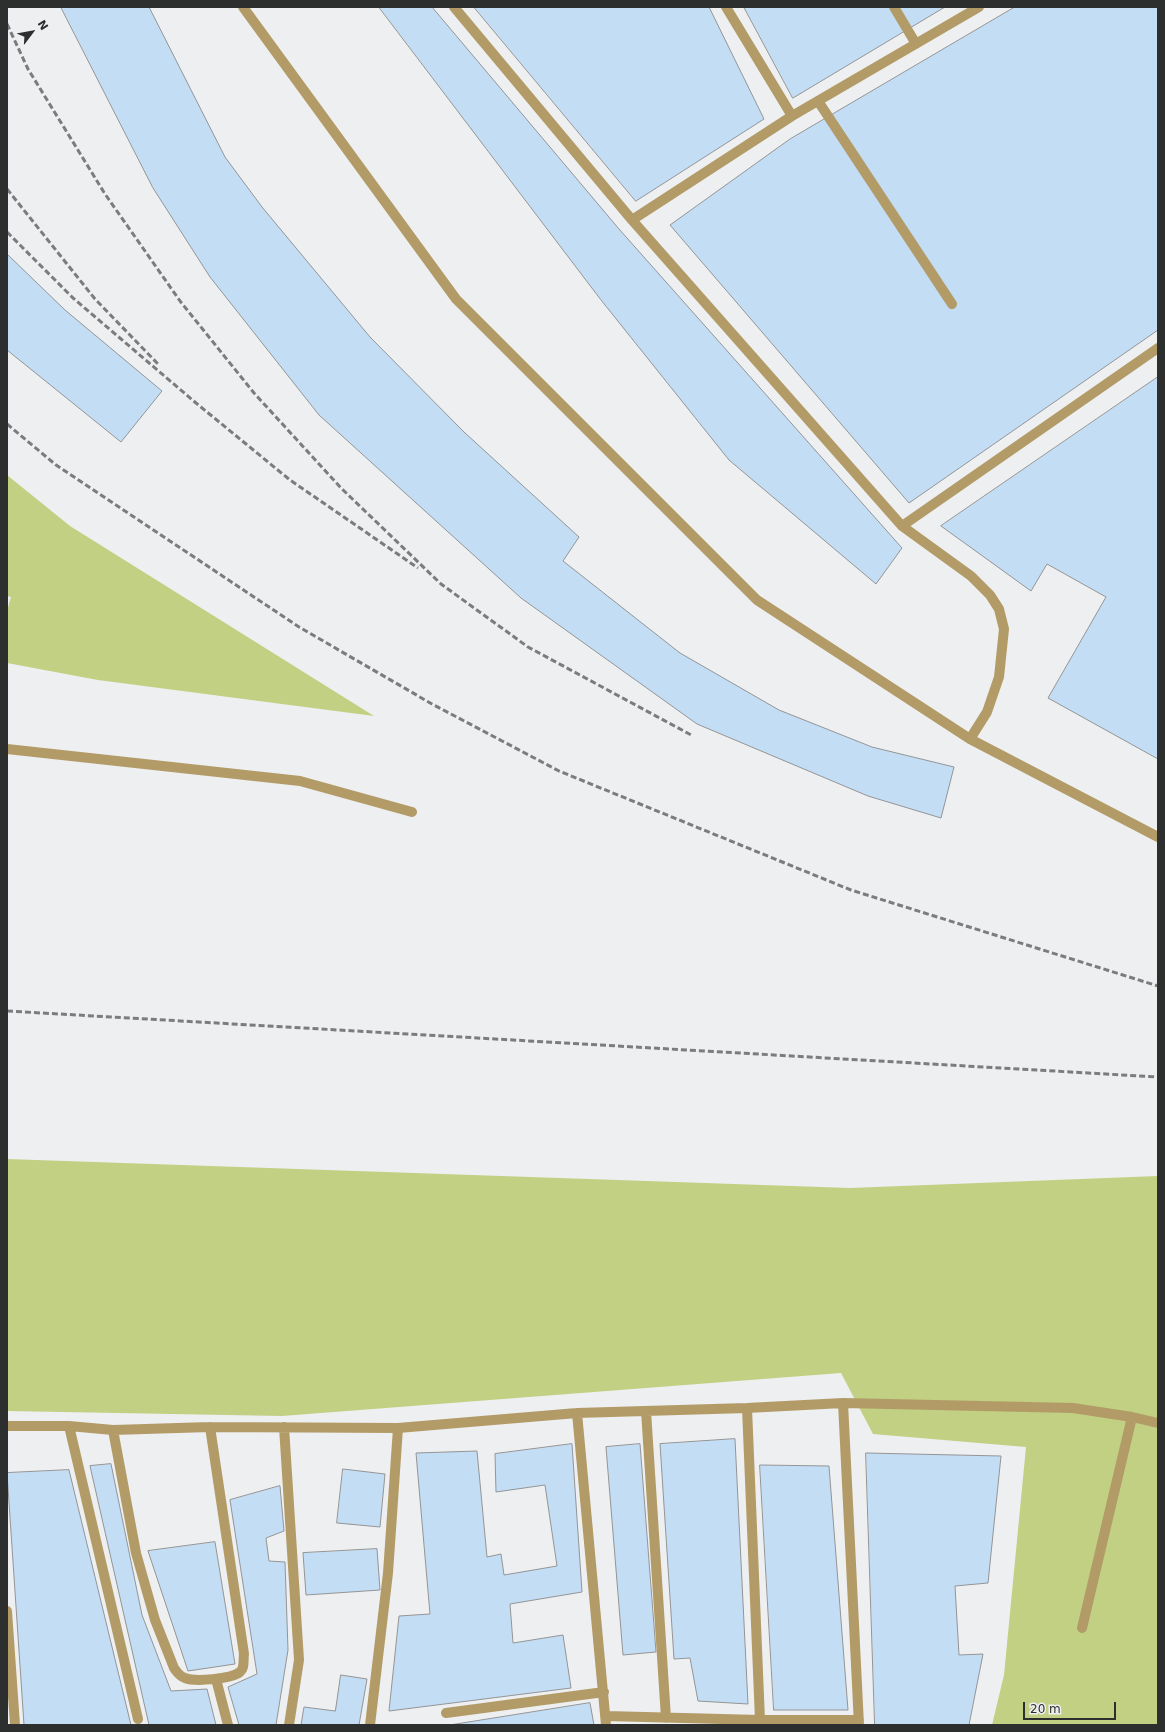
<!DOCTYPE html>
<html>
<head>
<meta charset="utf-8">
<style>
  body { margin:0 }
  #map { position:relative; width:1165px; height:1732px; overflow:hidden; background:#eeeff1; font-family:"DejaVu Sans",sans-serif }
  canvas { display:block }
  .frame { position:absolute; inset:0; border:8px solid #2d2e2e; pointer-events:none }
  .north { position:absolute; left:12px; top:12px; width:40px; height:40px; -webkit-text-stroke:3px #eeeff1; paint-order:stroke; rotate:58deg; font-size:11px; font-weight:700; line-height:16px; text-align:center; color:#2d2e2e }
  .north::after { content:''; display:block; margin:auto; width:14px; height:18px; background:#2d2e2e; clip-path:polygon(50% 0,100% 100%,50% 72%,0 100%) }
  .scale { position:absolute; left:1023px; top:1702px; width:93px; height:18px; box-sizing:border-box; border:2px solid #2d2e2e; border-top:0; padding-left:5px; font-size:12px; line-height:14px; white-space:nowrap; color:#2d2e2e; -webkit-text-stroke:3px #eeeff1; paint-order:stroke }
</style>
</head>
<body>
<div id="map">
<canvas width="1165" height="1732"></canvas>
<div class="frame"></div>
<div class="north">N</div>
<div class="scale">20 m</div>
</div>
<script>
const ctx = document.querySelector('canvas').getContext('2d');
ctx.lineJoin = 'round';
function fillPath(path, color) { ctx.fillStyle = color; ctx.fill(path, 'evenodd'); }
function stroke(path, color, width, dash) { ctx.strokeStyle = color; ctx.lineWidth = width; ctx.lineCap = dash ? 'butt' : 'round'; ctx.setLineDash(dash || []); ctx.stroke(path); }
fillPath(new Path2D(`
  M 7,475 L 70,526 L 374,716 L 98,680 L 7,663 L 7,611 L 11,597 L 7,596 Z
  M 7,1159 L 850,1188 L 1158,1176 L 1158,1725 L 992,1725 L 1004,1675 L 1026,1447 L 873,1434 L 841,1373 L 282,1416 L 7,1411 Z`), '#c1d082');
const building = new Path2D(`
  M 61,7 L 149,7 L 225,157 L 262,207 L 370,337 L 464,432 L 579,537 L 563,561 L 680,653 L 779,710 L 872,747 L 954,767 L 941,818 L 868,796 L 697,724 L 521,598 L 319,415 L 210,277 L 153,188 Z
  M 379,7 L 432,7 L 619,229 L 902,548 L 876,584 L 729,460 L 601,300 Z
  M 474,7 L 709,7 L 764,119 L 636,201 Z
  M 744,7 L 945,7 L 793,98 Z
  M 1015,7 L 1158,7 L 1158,330 L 909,503 L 670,225 L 790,139 Z
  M 7,254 L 65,310 L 162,391 L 121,442 L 7,350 Z
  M 1158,377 L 1158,759 L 1048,698 L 1106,597 L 1047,564 L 1031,591 L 941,526 Z
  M 735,1439 L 748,1704 L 698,1701 L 690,1658 L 674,1659 L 660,1444 Z
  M 572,1444 L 582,1592 L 510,1604 L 513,1643 L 563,1635 L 571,1688 L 389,1711 L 399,1616 L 430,1614 L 416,1453 L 477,1451 L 487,1557 L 501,1554 L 504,1575 L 557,1566 L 545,1485 L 496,1492 L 495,1454 Z
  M 640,1444 L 656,1652 L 623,1655 L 606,1447 Z
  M 866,1453 L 1001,1456 L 988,1583 L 955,1586 L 959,1655 L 983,1654 L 969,1725 L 875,1725 Z
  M 111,1464 L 142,1615 L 171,1691 L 207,1689 L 216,1725 L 149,1725 L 90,1466 Z
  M 760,1465 L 829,1466 L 848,1710 L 774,1710 Z
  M 343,1469 L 385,1474 L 380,1527 L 337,1523 Z
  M 69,1470 L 131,1725 L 24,1725 L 7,1473 Z
  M 280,1486 L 284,1531 L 266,1538 L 269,1561 L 285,1562 L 288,1650 L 276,1725 L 239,1725 L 228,1687 L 257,1674 L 230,1500 Z
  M 215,1542 L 235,1664 L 188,1671 L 148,1551 Z
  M 377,1549 L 380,1590 L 306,1595 L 303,1553 Z
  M 341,1675 L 367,1679 L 359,1725 L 301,1725 L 304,1707 L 335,1711 Z
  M 590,1703 L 594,1725 L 450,1725 Z`);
fillPath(building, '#c3ddf4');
stroke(building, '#939495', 1);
stroke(new Path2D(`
  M 243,7 L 456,299 L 757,600 L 970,739 L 1158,837
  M 454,7 L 632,220 L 902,526 L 971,576 L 990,595 L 999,609 L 1004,629 L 999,677 L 987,712 L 970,739
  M 726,7 L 792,116
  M 894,7 L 916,44
  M 818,101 L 952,304
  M 632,220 L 792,116 L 979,7
  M 902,526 L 1158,348
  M 7,749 L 300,781 L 412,812
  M 843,1403 L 859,1725
  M 747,1408 L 760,1720
  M 646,1411 L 666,1718
  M 577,1413 L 606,1725
  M 7,1426 L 69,1426 L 113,1430 L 210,1427 L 398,1428 L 577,1413 L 747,1408 L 843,1403 L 1073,1408 L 1132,1417 L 1158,1423
  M 69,1426 L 138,1719
  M 284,1427 L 299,1660 L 289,1725
  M 113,1430 L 136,1553 L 155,1620 L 174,1668 C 177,1672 179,1676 185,1678 C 195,1682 231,1679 240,1672 C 245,1668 243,1660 244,1654 L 210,1427
  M 7,1611 L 15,1725
  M 1082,1628 L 1132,1417
  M 216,1679 L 228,1725
  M 446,1713 L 604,1692
  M 606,1716 L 760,1720 L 859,1720
  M 370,1725 L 388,1573 L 398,1428`), '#b29b67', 10);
stroke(new Path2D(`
  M 7,24 L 28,69 L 105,194 L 180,301 L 254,393 L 341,488 L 441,584 L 528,647 L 693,736
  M 7,189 L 95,299 L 159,365
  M 7,232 L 73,298 L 196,403 L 290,480 L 418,568
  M 7,424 L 56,465 L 299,627 L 432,704 L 559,771 L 851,890 L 1158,986
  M 7,1011 L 1158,1077`), '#7b7c7d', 3, [6, 3]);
</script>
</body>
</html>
